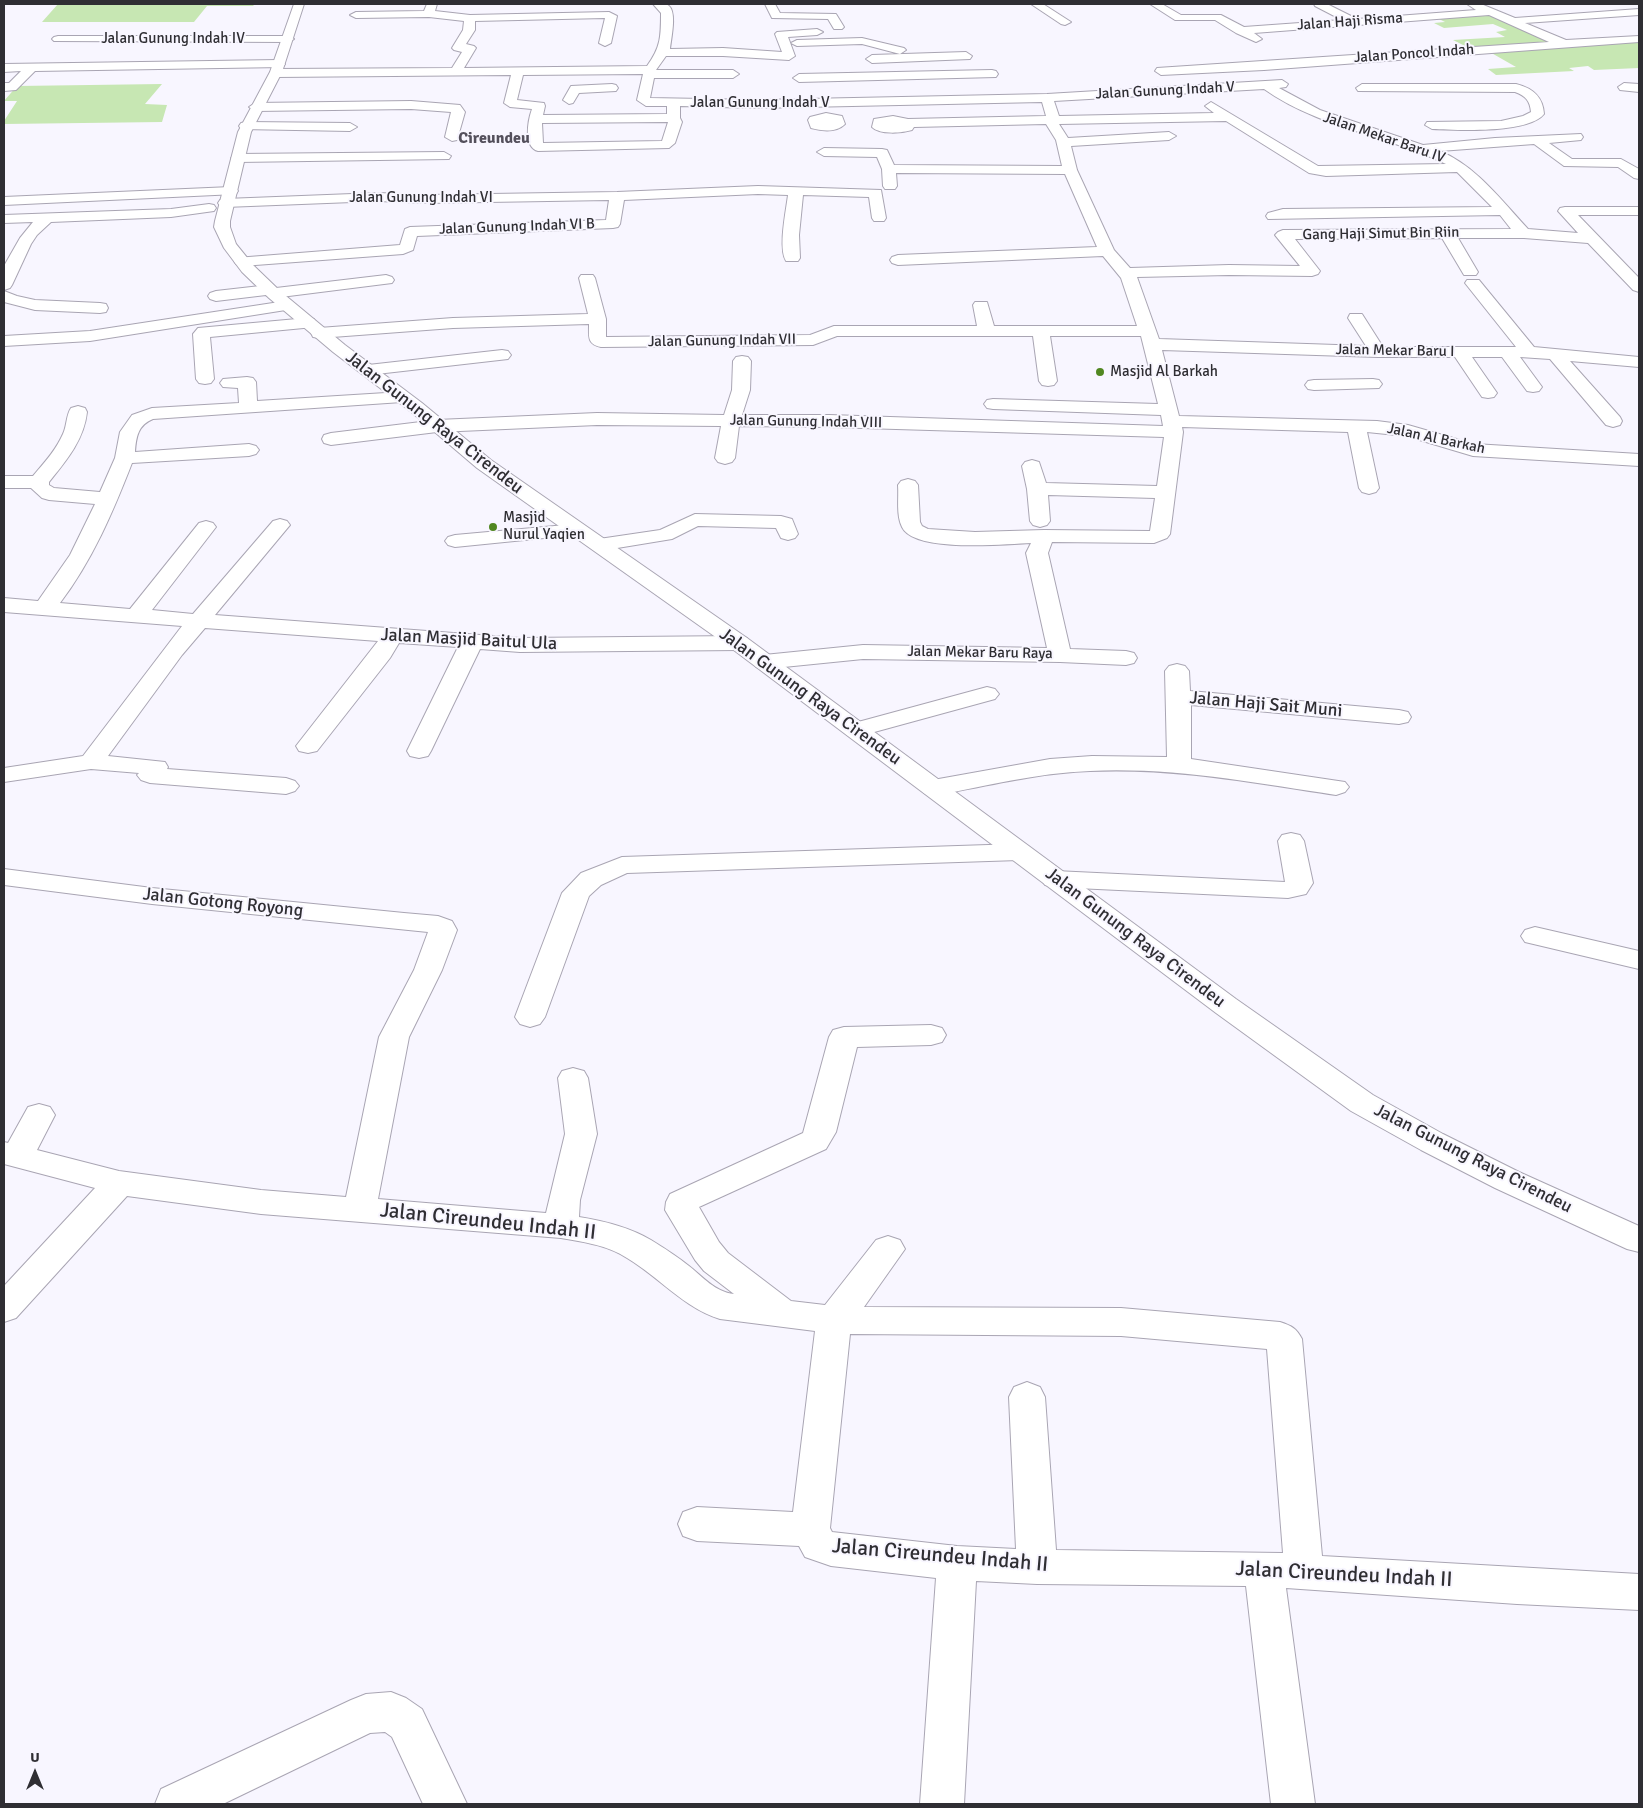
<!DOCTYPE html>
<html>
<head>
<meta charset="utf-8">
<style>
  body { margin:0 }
  #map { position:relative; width:1643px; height:1808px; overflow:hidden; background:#f8f6ff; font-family:Signika,sans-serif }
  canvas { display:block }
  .frame { position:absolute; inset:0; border:5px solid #2f2e33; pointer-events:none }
  .north { position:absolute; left:10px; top:1748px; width:50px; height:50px; -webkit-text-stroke:4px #f8f6ff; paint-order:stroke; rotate:0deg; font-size:14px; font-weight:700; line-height:20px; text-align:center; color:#2f2e33 }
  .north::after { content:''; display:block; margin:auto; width:18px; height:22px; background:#2f2e33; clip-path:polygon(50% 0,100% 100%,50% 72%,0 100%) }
</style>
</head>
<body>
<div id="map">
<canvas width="1643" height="1808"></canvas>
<div class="frame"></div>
<div class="north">U</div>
</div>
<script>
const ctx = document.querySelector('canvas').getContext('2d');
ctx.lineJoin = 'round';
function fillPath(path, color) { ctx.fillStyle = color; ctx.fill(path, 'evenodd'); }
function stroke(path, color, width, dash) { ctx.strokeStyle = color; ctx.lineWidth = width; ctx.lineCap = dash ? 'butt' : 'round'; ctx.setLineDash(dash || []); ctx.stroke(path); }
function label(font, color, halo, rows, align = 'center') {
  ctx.font = font + ' Signika,sans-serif'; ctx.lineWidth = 4; ctx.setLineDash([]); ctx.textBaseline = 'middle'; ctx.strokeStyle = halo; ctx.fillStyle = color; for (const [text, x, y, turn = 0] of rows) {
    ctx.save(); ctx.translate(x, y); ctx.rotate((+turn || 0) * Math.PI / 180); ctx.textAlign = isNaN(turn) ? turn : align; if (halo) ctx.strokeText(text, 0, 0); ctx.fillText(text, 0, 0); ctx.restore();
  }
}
fillPath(new Path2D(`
  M 58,4 L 255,4 L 253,6 L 207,6 L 194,22 L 42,22 Z
  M 1495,13 L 1556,43 L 1469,48 L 1453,40 L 1505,37 L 1496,32 L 1507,30 L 1493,24 L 1444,28 L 1434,23 L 1445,22 L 1435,17 Z
  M 1639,42 L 1639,68 L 1594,70 L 1588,66 L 1569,68 L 1574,71 L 1496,75 L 1488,69 L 1516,67 L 1488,51 Z
  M 162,84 L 145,104 L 167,105 L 162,122 L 4,124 L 4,121 L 17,101 L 4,101 L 17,86 Z`), '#c7e7b3');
const minor = new Path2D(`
  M 427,4 L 437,4 L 435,11 L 470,15 L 609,12 L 617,16 L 611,43 L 605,46 L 599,43 L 605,18 L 475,21 L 475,30 L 466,44 L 474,46 L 476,48 L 464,68 L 647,66 C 661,47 661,36 661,13 L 653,4 C 657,4 665,2 669,6 C 677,13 671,39 670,49 L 723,48 L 782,52 L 775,34 L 777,32 L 817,29 L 823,32 L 817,35 L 788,37 L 795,56 L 789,60 L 723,56 L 666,56 L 656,70 L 733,70 L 739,74 L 733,78 L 654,78 L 650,98 L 757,100 L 1047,94 L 1282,80 L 1288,84 L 1286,87 L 1279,88 L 1320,110 L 1423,145 L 1495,138 L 1581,134 L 1583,137 L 1581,140 L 1549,143 L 1572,159 L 1621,159 L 1639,169 L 1639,179 L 1634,178 L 1618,167 L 1564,166 L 1534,144 L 1440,151 C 1477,167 1501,200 1528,229 L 1578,233 L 1558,211 L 1560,208 L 1565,207 L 1639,207 L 1639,215 L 1578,215 L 1639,278 L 1639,292 L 1633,290 L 1588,243 L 1524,238 L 1458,238 L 1478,272 L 1476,275 L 1464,275 L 1442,238 L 1295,239 L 1320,271 L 1318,274 L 1312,276 L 1229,275 L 1137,277 L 1159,339 L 1366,346 L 1348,318 L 1350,314 L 1362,314 L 1383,347 L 1516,347 L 1465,283 L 1467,280 L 1479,280 L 1534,347 L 1639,357 L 1639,367 L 1570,361 L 1620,417 L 1622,421 L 1620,425 L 1613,427 L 1606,425 L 1550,359 L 1520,357 L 1542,387 L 1539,391 L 1533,392 L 1527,391 L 1502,357 L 1472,357 L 1497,393 L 1494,397 L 1488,398 L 1482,397 L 1455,357 L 1378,357 L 1162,350 L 1179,416 L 1377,421 L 1408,425 L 1474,444 L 1639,454 L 1639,466 L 1473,456 L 1406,436 L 1367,432 L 1379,488 L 1376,492 L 1369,494 L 1362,492 L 1359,488 L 1348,432 L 1182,427 L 1183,432 L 1170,534 L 1167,538 L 1154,543 L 1052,542 L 1048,553 L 1070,649 L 1126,651 L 1134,653 L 1137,658 L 1134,663 L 1126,665 L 1060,662 L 863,659 L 764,669 L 756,667 L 752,662 L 756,657 L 764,655 L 863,645 L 1047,648 L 1026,553 L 1031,543 C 1005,544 914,553 902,527 C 896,515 899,498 898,485 L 901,481 L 908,479 L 915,481 L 918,485 L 920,522 L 922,526 L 928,529 L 975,532 L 1044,530 L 1150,531 L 1155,498 L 1048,495 L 1050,521 L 1047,525 L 1040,527 L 1033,525 L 1030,521 L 1027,489 L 1022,466 L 1025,462 L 1032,460 L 1039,462 L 1046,483 L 1157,486 L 1164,437 L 829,427 L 739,426 L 735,458 L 732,462 L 725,464 L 718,462 L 715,458 L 721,426 L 597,425 L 437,432 L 331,445 L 324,443 L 322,439 L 324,435 L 331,433 L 437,420 L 597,413 L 724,415 L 732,390 L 733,361 L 736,357 L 742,356 L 748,357 L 751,361 L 750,390 L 742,415 L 829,415 L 1163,426 L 1161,415 L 993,409 L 987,408 L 984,404 L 987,400 L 993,399 L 1158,404 L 1141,336 L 1050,336 L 1057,381 L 1054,385 L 1048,386 L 1042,385 L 1039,381 L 1033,336 L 837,336 L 813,345 L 601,347 C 587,344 589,337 589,324 L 453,328 L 319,338 L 313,337 L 311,333 L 313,329 L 319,328 L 453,318 L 588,314 L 579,278 L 581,275 L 593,275 L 595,278 L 606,319 L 606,337 L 810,335 L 834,326 L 977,326 L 973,305 L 975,302 L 987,302 L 994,326 L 1137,326 L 1121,278 L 1103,256 L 898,265 L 892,263 L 890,260 L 892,257 L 898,255 L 1097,247 L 1065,174 L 896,173 L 897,186 L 895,189 L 885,189 L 883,186 L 882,169 L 877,157 L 824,156 L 817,152 L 824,148 L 882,149 L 887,150 L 894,165 L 1062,166 L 1056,140 L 1046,124 L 914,127 L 912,130 C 902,133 880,135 872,127 L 874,119 L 893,116 L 908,119 L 1046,116 L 1042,102 L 757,108 L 680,106 L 680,118 L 682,122 L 675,143 L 669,148 L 538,151 C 523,147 528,120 532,109 L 510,107 L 504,103 L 511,75 L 276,77 L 270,73 L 276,69 L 452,68 L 462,52 L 454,50 L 452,48 L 463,30 L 464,21 L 429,17 L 356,18 L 350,15 L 356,12 L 424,11 ZM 643,74 L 637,100 L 646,106 L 667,106 L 667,114 L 543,115 L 545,106 L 544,103 L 517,100 L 523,75 ZM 1264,89 C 1319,128 1386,135 1446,164 L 1318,166 L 1211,102 L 1205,106 L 1214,113 L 1059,116 L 1054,101 ZM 1226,121 L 1309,173 L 1326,176 L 1457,172 L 1492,207 L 1283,209 L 1268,213 L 1266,216 L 1268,219 L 1500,215 L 1511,229 L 1283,230 L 1278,232 L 1275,235 L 1300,266 L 1229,265 L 1130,268 L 1114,250 L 1077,170 L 1071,146 L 1169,140 L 1176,136 L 1169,132 L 1068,138 L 1059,124 ZM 668,122 L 662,141 L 543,143 L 542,123 Z
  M 765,4 L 775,4 L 780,13 L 836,14 L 844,27 L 842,29 L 834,29 L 828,19 L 772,18 Z
  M 1031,4 L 1043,4 L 1071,22 L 1065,25 L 1061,24 Z
  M 1150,4 L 1162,4 L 1181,15 L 1221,15 L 1244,27 L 1342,20 L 1315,6 L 1314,4 L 1327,4 L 1357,19 L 1476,10 L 1467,4 L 1481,4 L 1515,18 L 1639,9 L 1639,15 L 1525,23 L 1566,40 L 1639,36 L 1639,42 L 1264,70 L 1161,75 L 1155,71 L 1157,68 L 1549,42 L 1489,15 L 1254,33 L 1262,39 L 1256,42 L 1236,33 L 1215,20 L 1175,20 Z
  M 58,36 L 288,36 L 294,39 L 288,42 L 54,41 L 52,39 L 54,37 Z
  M 862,38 L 904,48 L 906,50 L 900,54 L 862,44 L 797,46 L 791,43 L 797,40 Z
  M 966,52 L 972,56 L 970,59 L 872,63 L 866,59 L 872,55 Z
  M 279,60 L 285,64 L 283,67 L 35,71 L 16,90 L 4,91 L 4,83 L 9,83 L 21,71 L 4,72 L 4,64 Z
  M 992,70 L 996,71 L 998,74 L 996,77 L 799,82 L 793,78 L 799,74 Z
  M 1624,83 L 1639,84 L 1639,92 L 1620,90 L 1618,87 Z
  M 612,84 L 616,85 L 618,88 L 616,91 L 579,93 L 573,103 L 569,104 L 563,100 L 571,86 Z
  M 1362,84 L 1516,84 C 1532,88 1543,96 1544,114 C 1528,134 1457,130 1432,129 L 1425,125 L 1427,122 L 1501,121 L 1523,116 L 1531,112 C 1530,101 1526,96 1515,92 L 1358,91 L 1356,88 Z
  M 411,101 L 460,105 L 465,112 L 457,140 L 452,141 L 445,137 L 451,112 L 411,109 L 255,111 L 249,107 L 255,103 Z
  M 826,113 L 842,116 L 845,124 C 836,133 822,131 811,128 L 808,120 L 810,117 Z
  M 246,122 L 350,123 L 357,127 L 350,131 L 241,129 L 239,126 L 241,123 Z
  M 444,152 L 451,156 L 449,159 L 238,162 L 231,158 L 238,154 Z
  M 758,186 L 881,190 L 886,218 L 884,221 L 874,221 L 872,218 L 869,197 L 803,195 L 799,235 L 800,258 L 798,261 L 786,261 C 778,248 786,211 788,195 L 758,194 L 624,200 L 620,224 L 618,227 L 613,228 L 417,236 L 413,250 L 403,254 L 242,266 L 236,264 L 234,261 L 236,258 L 400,245 L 405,229 L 410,227 L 606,220 L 609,200 L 426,203 L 378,201 L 225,207 L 220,206 L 218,203 L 220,200 L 225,199 L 378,193 L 426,195 L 617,192 Z
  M 231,187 L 236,188 L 238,191 L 236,194 L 4,205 L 4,197 Z
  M 209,204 L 214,205 L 216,208 L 214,211 L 171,217 L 51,222 L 37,235 L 31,244 L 12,285 L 10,288 L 4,290 L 4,266 L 20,238 L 33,222 L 4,223 L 4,215 L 171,209 Z
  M 386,275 L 392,277 L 394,280 L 392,283 L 273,298 L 266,295 L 216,301 L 210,299 L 208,296 L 210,293 L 216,291 L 269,285 L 276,288 Z
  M 4,291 L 17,296 L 35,300 L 100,303 L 106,304 L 108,308 L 106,312 L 100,313 L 35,310 L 4,302 Z
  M 286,301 L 292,303 L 294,306 L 292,309 L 90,341 L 4,346 L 4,336 L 90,331 Z
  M 308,318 L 314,319 L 316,323 L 314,327 L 210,337 L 214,379 L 211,383 L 205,384 L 199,383 L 196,379 L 193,334 L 198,328 Z
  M 502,350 L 508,351 L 511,355 L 508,359 L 368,375 L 362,374 L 359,370 L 362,366 L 368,365 Z
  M 247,377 L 253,378 L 256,382 L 257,401 L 402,392 L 408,393 L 411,397 L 408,401 L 402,402 L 153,419 C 138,425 136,437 135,452 L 249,444 L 256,446 L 259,450 L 256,454 L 249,456 L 132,463 C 113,512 92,561 60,603 L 130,609 L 199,523 L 206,521 L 213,523 L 216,527 L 152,610 L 193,614 L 273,521 L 280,519 L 287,521 L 290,525 L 215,615 L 520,638 L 739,636 L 747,638 L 750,643 L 747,648 L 739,650 L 520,652 L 480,649 L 431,751 L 428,756 L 419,758 L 410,756 L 407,751 L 458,647 L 399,643 L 390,658 L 317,751 L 308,753 L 299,751 L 296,746 L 378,641 L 205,628 L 182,655 L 108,756 L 165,762 L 168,767 L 167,769 L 286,778 L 295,781 L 299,786 L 295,791 L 286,794 L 150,783 L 141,780 L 137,775 L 139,773 L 91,769 L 4,782 L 4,768 L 83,756 L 182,626 L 4,612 L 4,598 L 38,601 L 70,555 L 95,504 L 49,500 L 42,498 L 31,488 L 4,488 L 4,476 L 33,476 C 44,463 56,450 63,434 C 67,426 66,415 71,408 L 78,406 L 85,408 L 87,412 C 84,440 66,461 49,482 L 49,485 L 54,488 L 100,492 L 115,458 L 120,432 L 132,415 L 152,408 L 239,403 L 238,388 L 223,387 L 220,383 L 223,379 Z
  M 1373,379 L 1379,380 L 1382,384 L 1379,388 L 1314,390 L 1308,389 L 1305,385 L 1308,381 L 1314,380 Z
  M 695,514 L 781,516 L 792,519 L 798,534 L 795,538 L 788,540 L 781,538 L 776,528 L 698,526 L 672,539 L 599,551 L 592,549 L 589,545 L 592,541 L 599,539 L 660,530 Z
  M 577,524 L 584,526 L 587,530 L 584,534 L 455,547 L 448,545 L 445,541 L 448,537 L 455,535 Z
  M 1177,664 L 1185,666 L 1189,671 L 1190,691 L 1399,710 L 1408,712 L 1411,717 L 1408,722 L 1399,724 L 1191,705 L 1191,759 L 1345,782 L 1349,787 L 1345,792 L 1336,795 C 1255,783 1173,767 1090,771 C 1037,773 985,786 933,796 L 924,793 L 920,788 L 924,783 L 933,780 L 1050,759 L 1092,756 L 1167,757 L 1165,671 L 1169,666 Z
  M 987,687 L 995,689 L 999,694 L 995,699 L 856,737 L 847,735 L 844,730 L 847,725 Z
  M 1291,833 L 1300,835 L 1304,841 L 1313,883 L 1306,894 L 1288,898 L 1055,887 L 1045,885 L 1041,879 L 1045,873 L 1055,871 L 1285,882 L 1278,841 L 1282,835 Z
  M 1019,844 L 1028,846 L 1032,852 L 1028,858 L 1019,860 L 627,873 L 601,885 L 589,896 L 545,1017 L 540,1024 L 530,1027 L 520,1024 L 515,1017 L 562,893 L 581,873 L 622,857 Z
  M 4,869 L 152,888 L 404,913 L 438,916 L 452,921 L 457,930 L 442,970 L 409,1037 L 378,1199 L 546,1213 L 565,1134 L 558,1078 L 562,1071 L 573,1068 L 584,1071 L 588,1078 L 597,1134 L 580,1200 L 579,1217 C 604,1221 629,1227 651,1240 C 664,1248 678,1257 689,1266 C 703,1277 715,1292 734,1294 L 704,1271 L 695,1260 L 665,1210 L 666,1202 L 670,1194 L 803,1133 L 829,1037 L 833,1030 L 844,1027 L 931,1025 L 942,1028 L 946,1035 L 942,1042 L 931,1045 L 857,1047 L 836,1132 L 826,1149 L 699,1207 L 719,1242 L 728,1253 L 791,1301 L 825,1305 L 876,1240 L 888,1236 L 900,1240 L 905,1249 L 864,1307 L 1121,1308 L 1280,1322 C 1292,1326 1296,1328 1302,1339 L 1322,1556 L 1639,1574 L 1639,1610 L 1517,1604 L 1286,1588 L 1315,1804 L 1271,1804 L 1246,1586 L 1037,1584 L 976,1581 L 964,1804 L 920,1804 L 936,1578 L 831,1566 L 805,1557 L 799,1546 L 697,1541 L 683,1536 L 678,1524 L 683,1512 L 697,1507 L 793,1512 L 815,1331 L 720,1319 C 684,1308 659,1277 627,1258 C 607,1245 584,1242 561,1238 L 261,1214 L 127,1196 L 16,1318 L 4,1322 L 4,1286 L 95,1188 L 4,1164 L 4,1142 L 8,1143 L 28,1107 L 39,1104 L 50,1107 L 55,1115 L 37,1150 L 119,1171 L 261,1190 L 346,1197 L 379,1037 L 414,970 L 428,932 L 152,904 L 4,885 ZM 850,1334 L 1121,1336 L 1267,1349 L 1283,1553 L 1056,1550 L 1045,1397 L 1040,1387 L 1027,1382 L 1014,1387 L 1009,1397 L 1016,1549 L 957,1546 L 832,1532 L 830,1528 Z
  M 1535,927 L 1639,951 L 1639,969 L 1525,942 L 1521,936 L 1525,930 Z
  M 391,1692 L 406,1698 L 422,1709 L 467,1804 L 423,1804 L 392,1737 L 385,1732 L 370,1733 L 223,1804 L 155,1804 L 161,1789 L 351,1700 L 366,1694 Z`);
const tertiary = new Path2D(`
  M 294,4 L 304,4 L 282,72 L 251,132 L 230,221 L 230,227 L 236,244 L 253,265 L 280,291 L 345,345 L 422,403 L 491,460 L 747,638 L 1236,999 L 1373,1095 L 1443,1134 L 1519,1172 L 1639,1226 L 1639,1252 L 1627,1249 L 1495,1188 L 1421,1150 L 1351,1111 L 1216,1013 L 731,648 L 477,468 L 410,411 L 333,352 L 269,298 L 242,272 L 224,248 L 214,227 L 215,221 L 238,132 L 270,72 Z`);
stroke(minor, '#a9a5b3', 2);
stroke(tertiary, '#a9a5b3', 2);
fillPath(minor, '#fff');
fillPath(tertiary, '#fff');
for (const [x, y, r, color] of [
  [1100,372,5,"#518721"],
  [493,527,5,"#518721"]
]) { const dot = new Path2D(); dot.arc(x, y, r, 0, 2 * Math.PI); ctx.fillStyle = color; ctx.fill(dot); stroke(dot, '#f8f6ff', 2); }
label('15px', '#2f2e33', '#f8f6ff', [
  ["Jalan Haji Risma",1350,22,-4],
  ["Jalan Gunung Indah IV",173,39],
  ["Jalan Poncol Indah",1414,54,-4],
  ["Jalan Gunung Indah V",1165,91,-3],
  ["Jalan Gunung Indah V",760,103],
  ["Jalan Mekar Baru IV",1384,138,19],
  ["Jalan Gunung Indah VI",421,198],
  ["Jalan Gunung Indah VI B",517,227,-2],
  ["Gang Haji Simut Bin Riin",1381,234,-1],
  ["Jalan Gunung Indah VII",722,341,-1],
  ["Jalan Mekar Baru I",1395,351,1],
  ["Jalan Gunung Indah VIII",806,422,1],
  ["Jalan Al Barkah",1436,439,12],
  ["Jalan Mekar Baru Raya",980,653,1]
]);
label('15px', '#2f2e33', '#f8f6ff', [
  ["Masjid Al Barkah",1110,372],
  ["Masjid",503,518],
  ["Nurul Yaqien",503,535]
], 'left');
label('bold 16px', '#54505c', '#f8f6ff', [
  ["Cireundeu",494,139]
]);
label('18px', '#2f2e33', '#f8f6ff', [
  ["Jalan Gunung Raya Cirendeu",434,423,38],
  ["Jalan Masjid Baitul Ula",469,640,3],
  ["Jalan Gunung Raya Cirendeu",810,697,36],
  ["Jalan Haji Sait Muni",1266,705,5],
  ["Jalan Gotong Royong",223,903,6],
  ["Jalan Gunung Raya Cirendeu",1135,938,37],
  ["Jalan Gunung Raya Cirendeu",1473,1159,27]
]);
label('21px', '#2f2e33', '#f8f6ff', [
  ["Jalan Cireundeu Indah II",488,1222,6],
  ["Jalan Cireundeu Indah II",940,1556,5],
  ["Jalan Cireundeu Indah II",1344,1575,3]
]);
</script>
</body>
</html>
